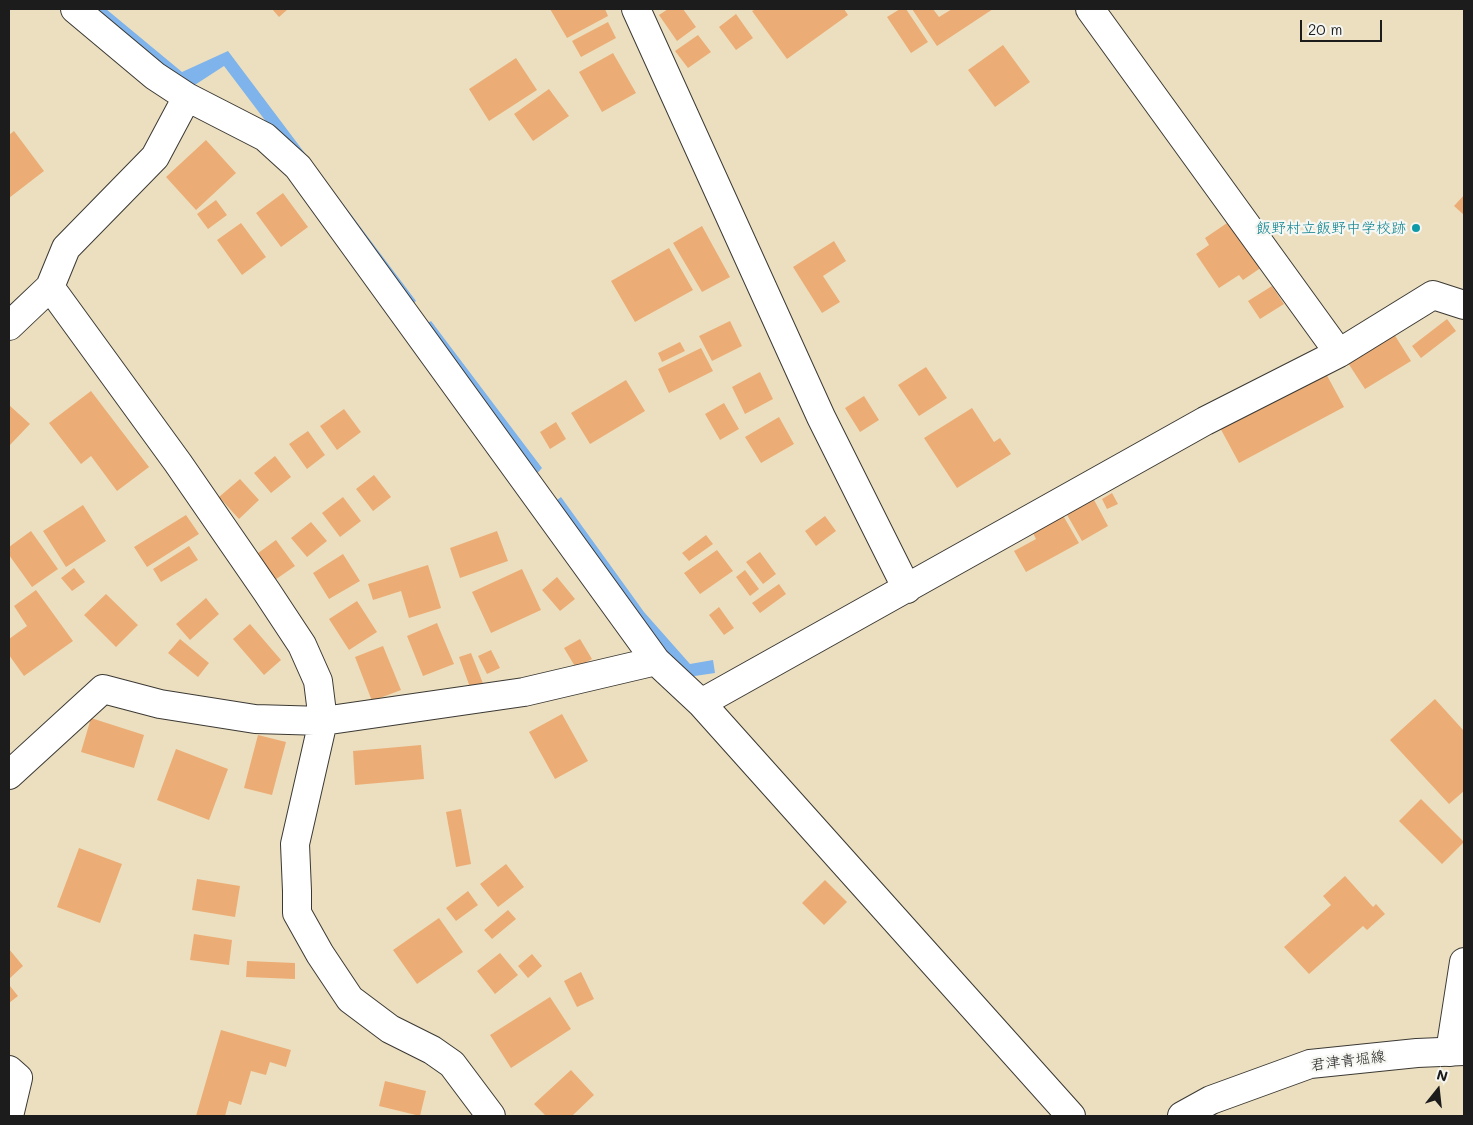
<!DOCTYPE html>
<html>
<head>
<meta charset="utf-8">
<style>
  body { margin:0 }
  #map { position:relative; width:1473px; height:1125px; overflow:hidden; background:#ecdfbf; font-family:Mali,sans-serif }
  canvas { display:block }
  .frame { position:absolute; inset:0; border:10px solid #1c1c1c; pointer-events:none }
  .north { position:absolute; left:1413px; top:1065px; width:50px; height:50px; -webkit-text-stroke:4px #f6f6f2; paint-order:stroke; rotate:16deg; font-size:14px; font-weight:700; line-height:20px; text-align:center; color:#1c1c1c }
  .north::after { content:''; display:block; margin:auto; width:18px; height:22px; background:#1c1c1c; clip-path:polygon(50% 0,100% 100%,50% 72%,0 100%) }
  .scale { position:absolute; left:1300px; top:20px; width:82px; height:22px; box-sizing:border-box; border:2px solid #1c1c1c; border-top:0; padding-left:6px; font-size:15px; line-height:18px; white-space:nowrap; color:#1c1c1c; -webkit-text-stroke:4px #f6f6f2; paint-order:stroke }
</style>
</head>
<body>
<div id="map">
<canvas width="1473" height="1125"></canvas>
<div class="frame"></div>
<div class="north">N</div>
<div class="scale">20 m</div>
</div>
<script>
const ctx = document.querySelector('canvas').getContext('2d');
ctx.lineJoin = 'round';
function fillPath(path, color) { ctx.fillStyle = color; ctx.fill(path, 'evenodd'); }
function stroke(path, color, width, dash) { ctx.strokeStyle = color; ctx.lineWidth = width; ctx.lineCap = dash ? 'butt' : 'round'; ctx.setLineDash(dash || []); ctx.stroke(path); }
function label(font, color, halo, rows, align = 'center') {
  ctx.font = font + ' Mali,"Klee One",sans-serif'; ctx.lineWidth = 4.5; ctx.setLineDash([]); ctx.textBaseline = 'middle'; ctx.strokeStyle = halo; ctx.fillStyle = color; for (const [text, x, y, turn = 0] of rows) {
    ctx.save(); ctx.translate(x, y); ctx.rotate((+turn || 0) * Math.PI / 180); ctx.textAlign = isNaN(turn) ? turn : align; if (halo) ctx.strokeText(text, 0, 0); ctx.fillText(text, 0, 0); ctx.restore();
  }
}
fillPath(new Path2D(`
  M 84,9 L 106,9 L 182,72 L 228,51 L 416,301 L 407,308 L 224,66 L 187,90 Z
  M 431,321 L 542,468 L 532,479 L 421,327 Z
  M 561,497 L 644,612 L 690,664 L 713,660 L 715,673 L 688,677 L 639,623 L 552,504 Z`), '#7eb3ec');
fillPath(new Path2D(`
  M 272,9 L 288,9 L 279,17 Z
  M 550,9 L 605,9 L 608,16 L 567,38 Z
  M 668,9 L 683,9 L 696,27 L 677,41 L 659,15 Z
  M 756,9 L 844,9 L 848,15 L 787,59 L 752,11 Z
  M 900,9 L 906,9 L 928,42 L 911,53 L 887,17 Z
  M 912,9 L 933,9 L 939,17 L 952,9 L 993,9 L 937,46 Z
  M 736,14 L 753,38 L 736,50 L 719,27 Z
  M 608,22 L 616,38 L 581,57 L 572,41 Z
  M 698,35 L 711,52 L 688,68 L 675,51 Z
  M 1003,45 L 1030,82 L 995,107 L 968,70 Z
  M 613,53 L 636,93 L 602,112 L 579,72 Z
  M 516,58 L 537,90 L 489,121 L 469,89 Z
  M 549,89 L 569,116 L 533,141 L 514,114 Z
  M 14,131 L 44,171 L 9,198 L 9,135 Z
  M 206,140 L 236,173 L 196,210 L 166,177 Z
  M 283,193 L 308,227 L 281,247 L 256,213 Z
  M 1464,195 L 1464,215 L 1454,206 Z
  M 216,200 L 227,215 L 208,229 L 197,214 Z
  M 1230,221 L 1262,267 L 1243,280 L 1239,275 L 1219,288 L 1196,254 L 1209,245 L 1205,238 Z
  M 241,223 L 266,257 L 242,275 L 217,240 Z
  M 702,226 L 730,277 L 702,292 L 673,243 Z
  M 834,241 L 846,261 L 823,276 L 840,302 L 822,313 L 793,267 Z
  M 669,248 L 693,290 L 635,322 L 611,281 Z
  M 1272,286 L 1284,304 L 1260,319 L 1248,301 Z
  M 1447,319 L 1456,331 L 1421,358 L 1412,346 Z
  M 730,321 L 742,346 L 712,361 L 699,336 Z
  M 1394,334 L 1411,361 L 1365,389 L 1348,363 Z
  M 680,342 L 685,351 L 662,362 L 658,353 Z
  M 701,348 L 713,371 L 669,393 L 658,369 Z
  M 926,367 L 947,398 L 919,416 L 898,385 Z
  M 1323,368 L 1344,407 L 1239,463 L 1218,424 Z
  M 760,372 L 773,399 L 745,414 L 732,387 Z
  M 626,380 L 645,411 L 590,444 L 571,413 Z
  M 91,391 L 149,467 L 117,491 L 91,456 L 81,464 L 49,423 Z
  M 864,396 L 879,420 L 860,432 L 845,408 Z
  M 724,403 L 739,429 L 720,440 L 705,414 Z
  M 9,405 L 30,424 L 9,446 Z
  M 972,408 L 994,442 L 1000,438 L 1011,454 L 957,488 L 924,438 Z
  M 344,409 L 361,432 L 337,450 L 320,426 Z
  M 779,417 L 794,444 L 761,463 L 745,437 Z
  M 556,422 L 566,439 L 550,449 L 540,432 Z
  M 308,431 L 325,455 L 307,469 L 289,444 Z
  M 275,456 L 291,477 L 271,493 L 254,473 Z
  M 374,475 L 391,497 L 373,511 L 356,489 Z
  M 240,479 L 259,500 L 239,519 L 219,497 Z
  M 1112,493 L 1118,504 L 1107,509 L 1102,499 Z
  M 343,497 L 361,521 L 340,537 L 322,513 Z
  M 1093,498 L 1108,526 L 1082,541 L 1066,513 Z
  M 83,505 L 106,541 L 66,567 L 43,531 Z
  M 1061,512 L 1079,543 L 1026,572 L 1014,551 L 1036,539 L 1031,529 Z
  M 186,515 L 199,534 L 147,567 L 134,547 Z
  M 825,516 L 836,531 L 816,546 L 805,531 Z
  M 311,522 L 327,541 L 307,557 L 291,538 Z
  M 31,531 L 58,569 L 32,587 L 9,555 L 9,547 Z
  M 497,531 L 508,561 L 460,578 L 450,548 Z
  M 706,535 L 713,544 L 689,561 L 682,553 Z
  M 276,540 L 295,566 L 272,582 L 254,556 Z
  M 189,546 L 198,560 L 161,582 L 153,569 Z
  M 717,550 L 733,571 L 700,594 L 684,573 Z
  M 760,552 L 776,574 L 763,584 L 746,562 Z
  M 343,554 L 360,581 L 329,599 L 313,573 Z
  M 428,565 L 441,608 L 409,618 L 401,591 L 373,600 L 368,584 Z
  M 74,568 L 85,582 L 72,591 L 61,578 Z
  M 522,569 L 541,610 L 491,633 L 472,592 Z
  M 745,570 L 759,589 L 750,596 L 736,577 Z
  M 557,577 L 575,599 L 560,611 L 542,590 Z
  M 779,584 L 786,594 L 760,613 L 752,603 Z
  M 36,590 L 73,641 L 24,676 L 9,655 L 9,639 L 27,626 L 14,606 Z
  M 106,594 L 138,625 L 116,647 L 84,615 Z
  M 206,598 L 219,614 L 190,640 L 176,624 Z
  M 357,601 L 377,632 L 349,650 L 329,619 Z
  M 719,607 L 734,628 L 724,635 L 709,615 Z
  M 437,623 L 454,664 L 423,676 L 407,636 Z
  M 250,624 L 281,660 L 264,675 L 233,639 Z
  M 180,639 L 209,663 L 198,677 L 168,653 Z
  M 580,639 L 592,659 L 576,668 L 564,648 Z
  M 383,646 L 401,690 L 372,701 L 355,657 Z
  M 491,650 L 500,668 L 487,674 L 478,656 Z
  M 471,653 L 484,686 L 471,690 L 459,657 Z
  M 1435,699 L 1464,731 L 1464,791 L 1449,804 L 1390,740 Z
  M 562,714 L 588,761 L 555,779 L 529,732 Z
  M 91,718 L 144,735 L 134,768 L 81,752 Z
  M 258,735 L 286,742 L 272,795 L 244,788 Z
  M 421,745 L 424,779 L 355,785 L 353,751 Z
  M 176,749 L 228,769 L 209,820 L 157,800 Z
  M 1421,799 L 1464,842 L 1442,864 L 1399,821 Z
  M 461,809 L 471,864 L 456,867 L 446,812 Z
  M 79,848 L 122,864 L 100,923 L 57,907 Z
  M 506,864 L 524,887 L 498,907 L 480,884 Z
  M 1345,876 L 1373,907 L 1376,904 L 1385,914 L 1367,930 L 1363,926 L 1309,974 L 1284,947 L 1331,905 L 1323,896 Z
  M 197,879 L 240,886 L 235,917 L 192,910 Z
  M 825,880 L 847,902 L 824,925 L 802,903 Z
  M 468,891 L 478,905 L 456,921 L 446,908 Z
  M 508,910 L 516,919 L 492,939 L 484,930 Z
  M 439,918 L 463,952 L 417,984 L 393,950 Z
  M 194,934 L 232,940 L 229,965 L 190,960 Z
  M 9,949 L 23,966 L 9,979 Z
  M 500,953 L 518,975 L 495,994 L 477,971 Z
  M 532,954 L 542,966 L 528,978 L 518,966 Z
  M 247,961 L 295,963 L 295,979 L 246,977 Z
  M 581,972 L 594,999 L 577,1007 L 564,981 Z
  M 10,986 L 18,996 L 9,1003 L 9,987 Z
  M 550,997 L 571,1029 L 511,1068 L 490,1035 Z
  M 221,1030 L 291,1050 L 286,1067 L 270,1062 L 266,1075 L 251,1071 L 241,1105 L 229,1101 L 225,1116 L 196,1116 Z
  M 571,1070 L 594,1095 L 572,1116 L 546,1116 L 534,1104 Z
  M 385,1081 L 426,1091 L 420,1116 L 379,1106 Z`), '#ebad75');
const street = new Path2D(`
  M 75,9 L 155,76 L 187,97 L 265,137 L 298,167 L 656,661 L 701,703 L 1071,1116
  M 636,9 L 821,417 L 907,589
  M 1090,9 L 1339,353
  M 50,287 L 178,463 L 267,592 L 302,645 L 318,681 L 323,721 L 295,844 L 297,891 L 297,913 L 320,954 L 350,999 L 390,1029 L 432,1050 L 452,1064 L 491,1116
  M 9,326 L 50,287 L 66,248 L 155,157 L 187,97
  M 701,703 L 1205,421 L 1339,353 L 1433,295 L 1464,305
  M 9,775 L 103,689 L 160,704 L 255,719 L 323,721 L 524,692 L 656,661
  M 1450,1052 L 1464,962
  M 9,1070 L 18,1078 L 9,1116`);
const secondary = new Path2D(`
  M 1182,1116 L 1211,1100 L 1310,1064 L 1417,1053 L 1464,1051`);
stroke(street, '#3b3934', 30);
stroke(secondary, '#3b3934', 30);
stroke(street, '#fff', 28);
stroke(secondary, '#fff', 28);
for (const [x, y, r, color] of [
  [1416,228,5,"#0f9aa8"]
]) { const dot = new Path2D(); dot.arc(x, y, r, 0, 2 * Math.PI); ctx.fillStyle = color; ctx.fill(dot); stroke(dot, '#f6f6f2', 2); }
label('15px', '#0d838f', '#f6f6f2', [
  ["飯野村立飯野中学校跡",1406,228]
], 'right');
label('15px', '#1c1c1c', '#f6f6f2', [
  ["君津青堀線",1348,1061,-7]
]);
</script>
</body>
</html>
